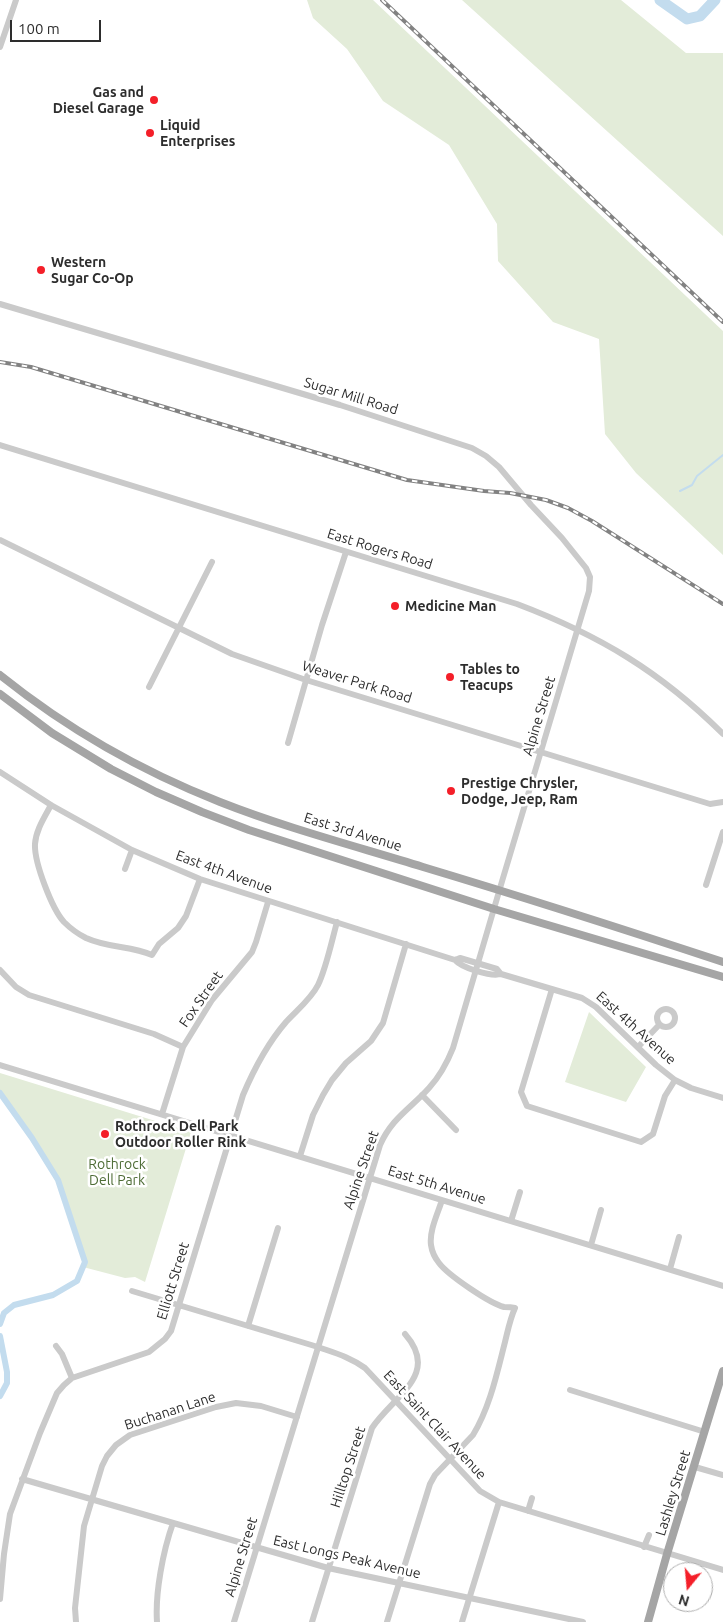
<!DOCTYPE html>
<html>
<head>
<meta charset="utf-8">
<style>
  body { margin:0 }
  #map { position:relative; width:723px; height:1622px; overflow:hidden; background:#fff; font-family:Ubuntu,sans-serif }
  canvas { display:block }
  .north { position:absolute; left:663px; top:1562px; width:50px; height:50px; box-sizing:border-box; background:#fff; border:1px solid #ababab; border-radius:50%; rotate:197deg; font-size:14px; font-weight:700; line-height:20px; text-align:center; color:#2d2d2d }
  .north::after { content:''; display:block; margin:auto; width:18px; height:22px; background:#f41f29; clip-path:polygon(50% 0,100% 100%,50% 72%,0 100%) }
  .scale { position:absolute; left:10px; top:20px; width:91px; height:22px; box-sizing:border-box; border:2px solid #2d2d2d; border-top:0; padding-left:6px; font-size:15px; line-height:18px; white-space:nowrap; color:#2d2d2d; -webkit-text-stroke:4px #fff; paint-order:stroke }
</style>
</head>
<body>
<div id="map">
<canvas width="723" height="1622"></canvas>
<div class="north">N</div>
<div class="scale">100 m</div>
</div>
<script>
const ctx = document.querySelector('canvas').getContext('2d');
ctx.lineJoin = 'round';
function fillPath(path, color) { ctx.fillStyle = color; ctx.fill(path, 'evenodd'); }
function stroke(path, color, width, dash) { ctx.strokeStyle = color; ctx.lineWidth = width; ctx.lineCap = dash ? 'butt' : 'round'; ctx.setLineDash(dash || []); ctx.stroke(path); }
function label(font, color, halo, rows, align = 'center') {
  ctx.font = font + ' Ubuntu,sans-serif'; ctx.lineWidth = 5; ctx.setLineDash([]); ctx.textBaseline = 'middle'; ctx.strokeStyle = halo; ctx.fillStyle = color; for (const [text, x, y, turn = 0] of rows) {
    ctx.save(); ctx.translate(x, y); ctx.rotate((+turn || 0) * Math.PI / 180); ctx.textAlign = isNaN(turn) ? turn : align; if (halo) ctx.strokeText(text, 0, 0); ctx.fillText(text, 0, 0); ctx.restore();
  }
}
fillPath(new Path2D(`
  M 307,0 L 373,0 L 723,331 L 723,555 L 636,473 L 605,434 L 599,339 L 553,322 L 498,261 L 497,224 L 449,145 L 383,101 L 347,49 L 313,18 Z
  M 462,0 L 621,0 L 686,53 L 723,53 L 723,236 Z
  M 589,1012 L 646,1067 L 626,1102 L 565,1082 Z
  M 0,1073 L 191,1132 L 145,1282 L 135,1277 L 125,1278 L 83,1267 L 85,1262 L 58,1180 L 32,1138 L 0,1092 Z`), '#e3ecd9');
stroke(new Path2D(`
  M 680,491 L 692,485 L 697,476 L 723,455`), '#c3dcee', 2);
stroke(new Path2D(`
  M 0,1093 L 32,1138 L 58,1180 L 85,1262 L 77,1281 L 53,1295 L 14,1305 L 4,1313 L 0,1324
  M 0,1336 L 7,1372 L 7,1383 L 0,1396`), '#c3dcee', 6);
stroke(new Path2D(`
  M 660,0 L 687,19 L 700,16 L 715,0`), '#c3dcee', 11);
stroke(new Path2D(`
  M 0,47 L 16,0
  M 0,304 L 340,405 L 472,448 L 486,456 L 499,467 L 531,505 L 562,538 L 586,568 L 590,577 L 589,591 L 503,878 L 453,1048 C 447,1063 440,1076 429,1088 C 410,1109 392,1118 380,1145 L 234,1622
  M 0,445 L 517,604 C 599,635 661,672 723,734
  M 0,540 L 232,654 L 306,680 L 710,804 L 723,802
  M 149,687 L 212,562
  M 288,743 L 322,625 L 346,552
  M 0,772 L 51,805 L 132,850 L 200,879 L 455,960 L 460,958 L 497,969 L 501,974
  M 51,805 C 44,818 36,830 35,844 C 34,862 52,909 64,922 C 70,928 78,934 86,938 C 108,948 131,946 152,955 L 159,944 L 178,928 L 186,916 L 200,879
  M 125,869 L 132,850
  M 706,885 L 723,832
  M 455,960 C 462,968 491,977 501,974 L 582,998 L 596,1007 L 656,1065 L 675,1080 L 691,1088 L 723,1098
  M 0,970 L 16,987 L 29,995 L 154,1034 L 183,1047
  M 552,989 L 521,1092 L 527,1106 L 641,1142 L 653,1134 L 665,1096 L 675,1080
  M657 1018a9 9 0 1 1 18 0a9 9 0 1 1-18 0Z
  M 638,1047 L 659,1025
  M 0,1065 L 723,1286
  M 422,1095 L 456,1130
  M 162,1114 L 183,1047 L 212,1000 L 252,952 L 256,942 L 268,902
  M 300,1156 L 313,1115 L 323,1095 L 332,1080 L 346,1063 L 371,1041 L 383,1023 L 406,944
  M 511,1221 L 520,1192
  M 591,1245 L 601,1210
  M 670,1269 L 679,1237
  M 132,1291 L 318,1347 C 335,1353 350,1357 365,1368 L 480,1491 L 499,1502 L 723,1570
  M 248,1326 L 278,1228
  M 56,1346 L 62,1354 L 72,1378
  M 570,1390 L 705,1432
  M 695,1467 L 723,1475
  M 22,1479 L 328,1568 L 583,1622
  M 528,1511 L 532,1498
  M 644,1547 L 649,1535
  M 0,1599 L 4,1554 L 10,1514 L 40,1433 L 57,1393 L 64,1385 L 72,1378 L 149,1352 L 165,1339 L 171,1331 L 243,1095 C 254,1069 267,1044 286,1022 C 297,1010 311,999 318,985 C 326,969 332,940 337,922
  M 76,1622 L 75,1608 L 84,1526 L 102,1466 L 107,1456 L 116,1445 L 130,1435 L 216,1407 L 236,1403 L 261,1406 L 297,1417
  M 157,1622 C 155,1593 163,1551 173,1523
  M 312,1622 L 372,1428 C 393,1396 441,1375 405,1334
  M 387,1622 L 430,1484 L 435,1475 L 473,1435 C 490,1407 497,1373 505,1342 C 508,1330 510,1319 515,1308 C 511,1307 507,1307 504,1307 C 489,1303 448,1275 439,1263 C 435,1258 432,1252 431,1245 C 429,1231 438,1213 442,1200
  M 462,1622 L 499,1502`), '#cacaca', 6);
stroke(new Path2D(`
  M 0,675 C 66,728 141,771 220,802 C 286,828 355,846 423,867 C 523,897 623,929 723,962
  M 0,694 L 52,733 L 111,769 L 156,792 L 202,812 L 249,830 L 494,909 L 723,977
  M 648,1622 L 667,1554 L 723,1371`), '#a5a5a5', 8);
const rail = new Path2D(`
  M 382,0 L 723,322
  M 0,362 L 31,367 L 407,480 L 484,491 L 510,493 L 546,500 L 568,508 L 592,521 L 723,604`);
stroke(rail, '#828282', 4);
stroke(rail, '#fff', 2, [5.5]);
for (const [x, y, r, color] of [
  [154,100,5,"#f41f29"],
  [150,133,5,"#f41f29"],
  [41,270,5,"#f41f29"],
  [395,606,5,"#f41f29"],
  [450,677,5,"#f41f29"],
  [451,791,5,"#f41f29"],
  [105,1134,5,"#f41f29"]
]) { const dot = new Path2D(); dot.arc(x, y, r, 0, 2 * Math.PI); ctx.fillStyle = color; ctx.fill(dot); stroke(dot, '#fff', 2); }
label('bold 14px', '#2d2d2d', '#fff', [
  ["Gas and",144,92,"right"],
  ["Diesel Garage",144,108,"right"],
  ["Liquid",160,125],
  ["Enterprises",160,141],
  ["Western",51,262],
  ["Sugar Co-Op",51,278],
  ["Medicine Man",405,606],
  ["Tables to",460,669],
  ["Teacups",460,685],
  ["Prestige Chrysler,",461,783],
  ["Dodge, Jeep, Ram",461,799],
  ["Rothrock Dell Park",115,1126],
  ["Outdoor Roller Rink",115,1142]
], 'left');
label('14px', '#2d2d2d', '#fff', [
  ["Sugar Mill Road",351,396,17],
  ["East Rogers Road",380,549,17],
  ["Weaver Park Road",357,682,17],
  ["Alpine Street",539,716,-73],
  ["East 3rd Avenue",353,832,17],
  ["East 4th Avenue",224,872,20],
  ["Fox Street",201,999,-55],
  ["East 4th Avenue",636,1028,42],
  ["Alpine Street",361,1170,-71],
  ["East 5th Avenue",437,1185,17],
  ["Elliott Street",173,1281,-73],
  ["Buchanan Lane",170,1411,-18],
  ["East Saint Clair Avenue",435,1425,47],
  ["Hilltop Street",348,1467,-72],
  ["Lashley Street",673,1493,-73],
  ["Alpine Street",241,1557,-73],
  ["East Longs Peak Avenue",347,1557,13]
]);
label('14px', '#4f6d37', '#fff', [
  ["Rothrock",117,1164],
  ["Dell Park",117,1180]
]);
</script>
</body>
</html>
